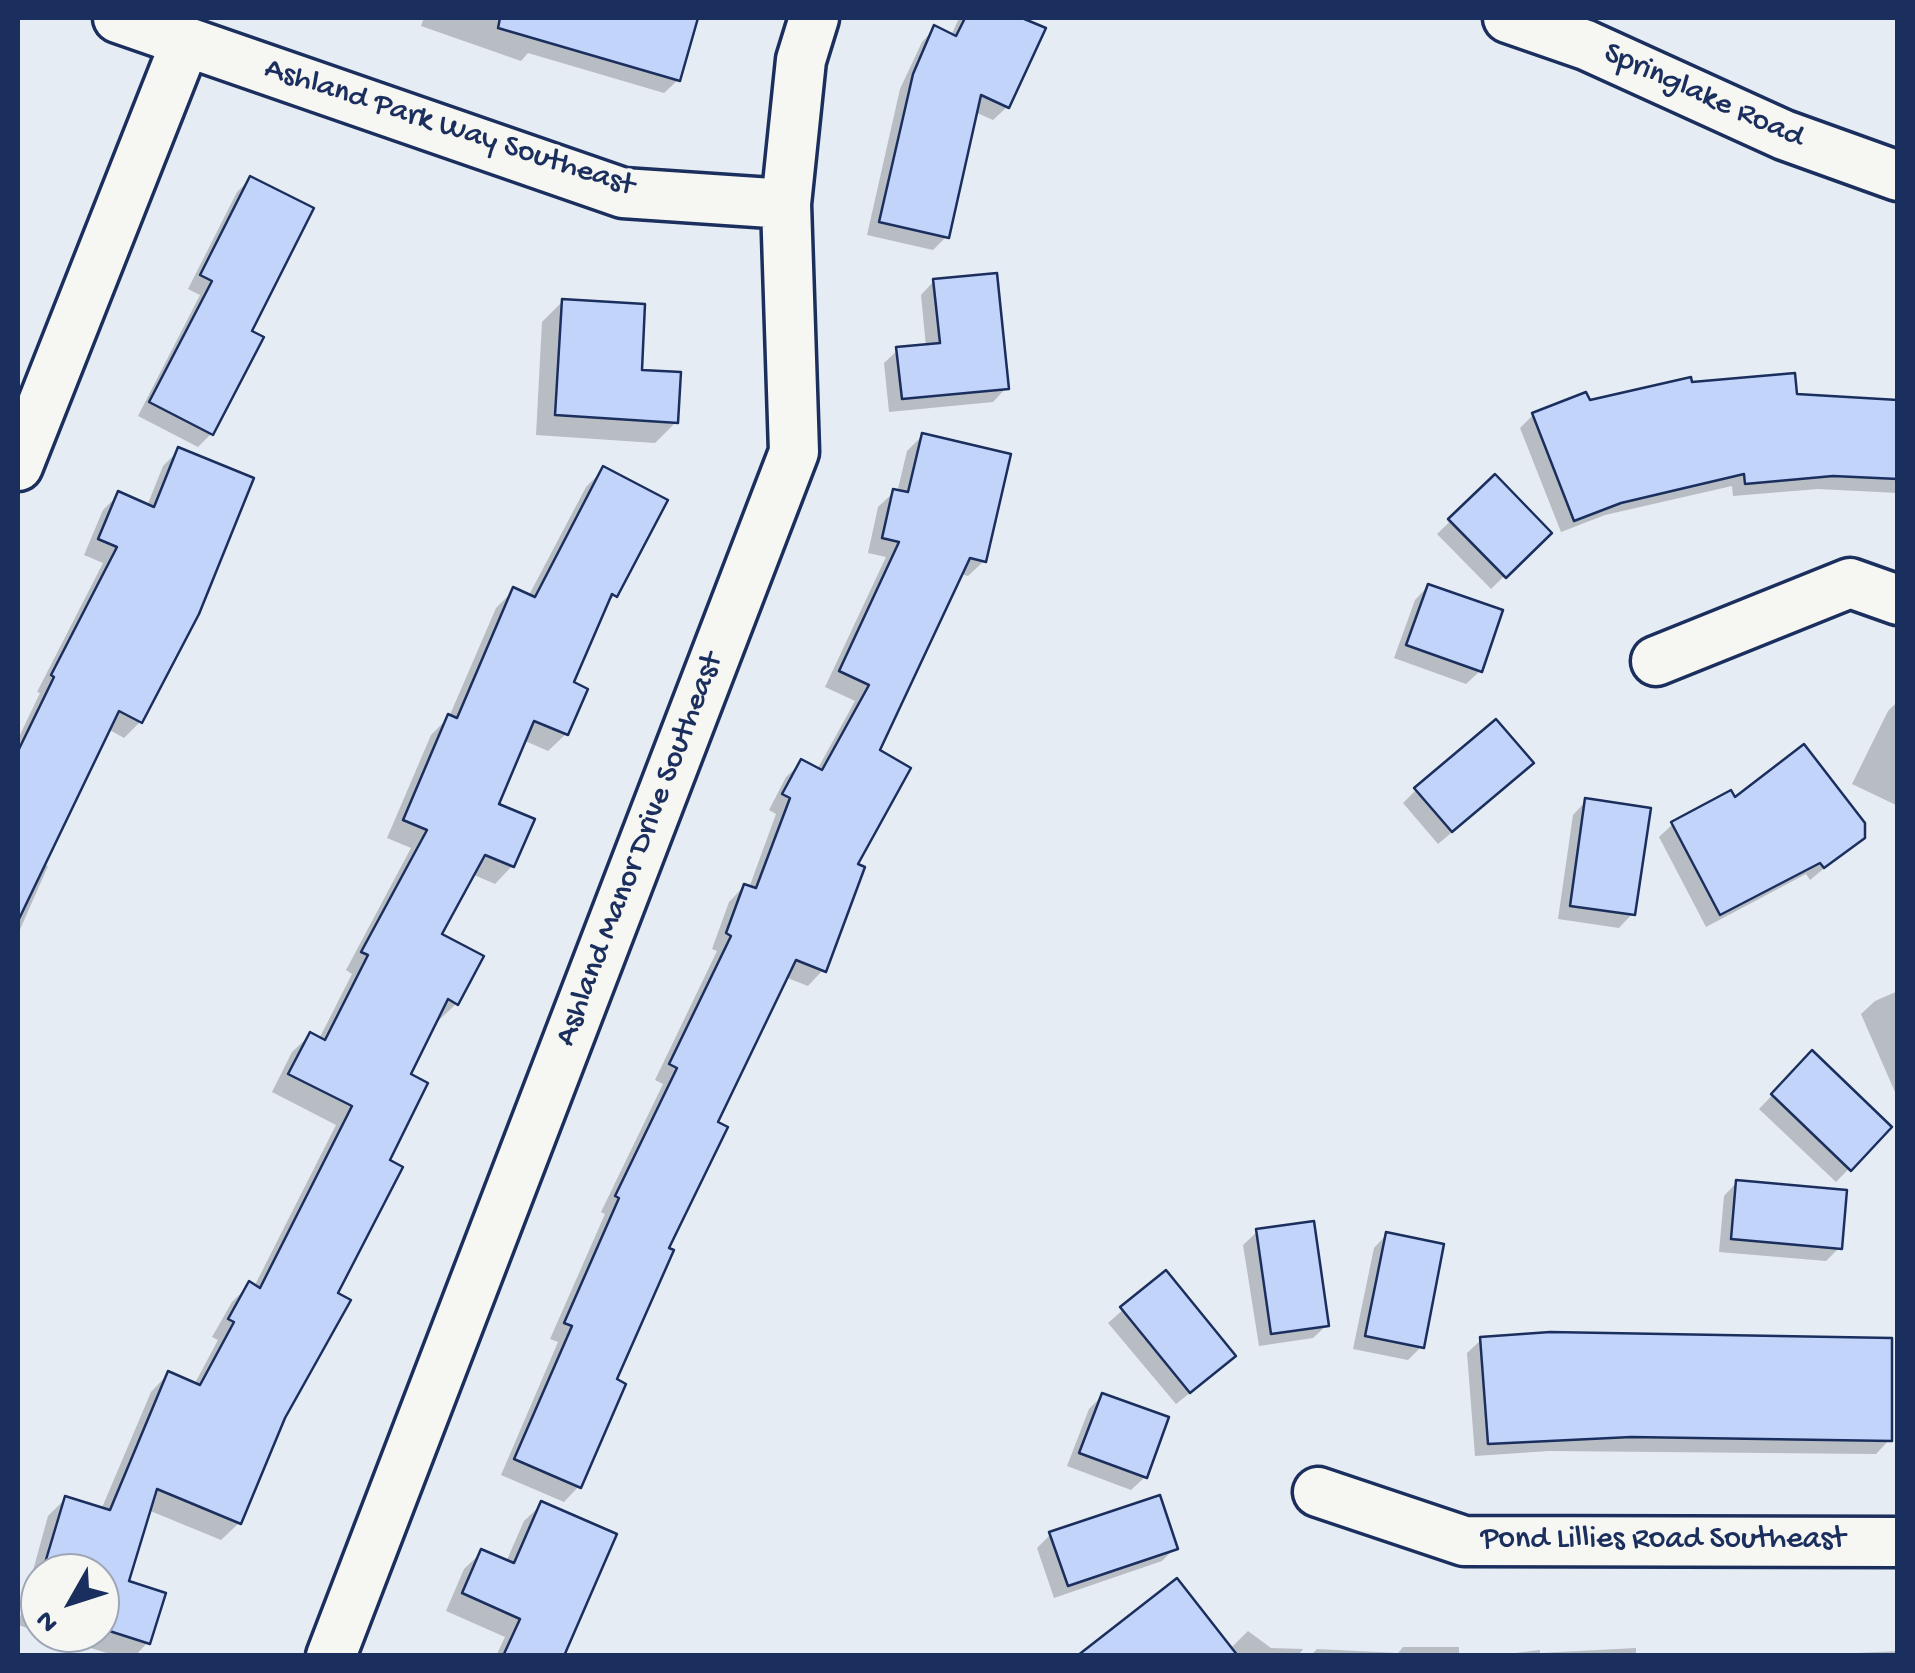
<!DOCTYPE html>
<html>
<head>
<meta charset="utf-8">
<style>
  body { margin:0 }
  #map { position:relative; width:1915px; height:1673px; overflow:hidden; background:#e6ecf4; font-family:"Gochi Hand",sans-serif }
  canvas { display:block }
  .frame { position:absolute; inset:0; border:20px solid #1b2f5e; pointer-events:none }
  .north { position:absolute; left:20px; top:1553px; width:100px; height:100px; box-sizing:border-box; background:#f6f6f2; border:2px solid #9ea6b7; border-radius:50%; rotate:231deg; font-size:28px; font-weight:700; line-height:40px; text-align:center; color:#1b2f5e }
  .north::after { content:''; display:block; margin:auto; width:35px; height:45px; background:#1b2f5e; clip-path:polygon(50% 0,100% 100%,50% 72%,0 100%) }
</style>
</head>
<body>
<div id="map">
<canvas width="1915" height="1673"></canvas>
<div class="frame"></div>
<div class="north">N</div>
</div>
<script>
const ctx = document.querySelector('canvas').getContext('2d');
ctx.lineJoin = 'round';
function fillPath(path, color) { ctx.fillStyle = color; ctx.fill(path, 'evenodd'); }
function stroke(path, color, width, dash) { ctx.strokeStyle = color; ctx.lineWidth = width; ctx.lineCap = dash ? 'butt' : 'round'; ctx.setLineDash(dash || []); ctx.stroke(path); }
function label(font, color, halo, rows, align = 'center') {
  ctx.font = font + ' "Gochi Hand",sans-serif'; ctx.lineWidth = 8; ctx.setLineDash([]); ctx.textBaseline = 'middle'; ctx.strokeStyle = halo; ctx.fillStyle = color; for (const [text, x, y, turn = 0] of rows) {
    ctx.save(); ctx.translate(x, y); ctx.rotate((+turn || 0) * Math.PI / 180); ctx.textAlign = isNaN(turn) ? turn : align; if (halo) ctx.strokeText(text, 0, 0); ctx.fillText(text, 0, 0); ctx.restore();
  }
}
fillPath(new Path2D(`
  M 424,18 L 696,18 L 678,80 L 664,93 L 528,53 L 521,61 L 421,26 Z
  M 959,18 L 1016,18 L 1043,30 L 1007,107 L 993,120 L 975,112 L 947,236 L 933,250 L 867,235 L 900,89 L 922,42 L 935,28 L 951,36 Z
  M 250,179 L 249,332 L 211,434 L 198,447 L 138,416 L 200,295 L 188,289 L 237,192 Z
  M 934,281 L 1006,388 L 993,402 L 889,412 L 884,363 L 898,350 L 926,347 L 921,295 Z
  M 563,301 L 639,372 L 676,422 L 655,443 L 536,435 L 542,322 Z
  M 1690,384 L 1795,396 L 1898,402 L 1898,493 L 1818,489 L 1733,496 L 1732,486 L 1605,515 L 1561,532 L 1520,428 L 1533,415 Z
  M 922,436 L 984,561 L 968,576 L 960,574 L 877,751 L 854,865 L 823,970 L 808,986 L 785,977 L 715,1124 L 614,1381 L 579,1486 L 564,1502 L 501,1475 L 558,1342 L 550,1339 L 605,1214 L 601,1212 L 663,1084 L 655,1080 L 717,951 L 712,949 L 729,902 L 744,886 L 749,888 L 776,814 L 769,810 L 786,777 L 802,762 L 817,770 L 855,701 L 825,687 L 886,557 L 868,553 L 878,507 L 894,492 L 897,493 L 907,451 Z
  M 179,450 L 140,722 L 124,738 L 108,729 L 42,864 L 48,866 L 18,934 L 18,739 L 40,693 L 37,692 L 103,563 L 84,555 L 103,510 L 119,494 L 147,506 L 163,466 Z
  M 604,469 L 615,595 L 604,606 L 570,684 L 566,734 L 548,751 L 523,740 L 496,805 L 512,866 L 495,884 L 472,874 L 439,935 L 456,1004 L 438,1021 L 435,1019 L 407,1075 L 386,1161 L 335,1294 L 239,1523 L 221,1540 L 148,1510 L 126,1583 L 148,1642 L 135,1656 L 116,1656 L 44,1633 L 100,1633 L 100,1573 L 40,1573 L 40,1632 L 18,1625 L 48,1516 L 66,1498 L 101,1510 L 151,1392 L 168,1374 L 194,1385 L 218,1340 L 212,1337 L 232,1302 L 250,1284 L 254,1287 L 336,1125 L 272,1092 L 292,1052 L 310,1035 L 319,1039 L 352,974 L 346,970 L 411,848 L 387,838 L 431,735 L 449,717 L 496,608 L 514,590 L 528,597 L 586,487 Z
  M 1495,478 L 1548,533 L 1491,589 L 1437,534 Z
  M 1428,586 L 1480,671 L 1466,684 L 1394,658 L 1415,600 Z
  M 1898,701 L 1898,806 L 1852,784 L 1888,711 Z
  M 1518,777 L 1438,844 L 1403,803 L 1416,790 Z
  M 1586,801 L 1632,914 L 1619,928 L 1558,919 L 1573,815 Z
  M 1734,801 L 1862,837 L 1810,880 L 1806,874 L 1706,927 L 1659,837 L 1673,824 Z
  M 1898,991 L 1898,1099 L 1861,1014 L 1875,1001 Z
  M 1812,1054 L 1889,1127 L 1836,1182 L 1759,1109 Z
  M 1737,1182 L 1839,1248 L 1826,1261 L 1719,1252 L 1724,1196 Z
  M 1257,1232 L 1327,1325 L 1313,1338 L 1259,1346 L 1243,1245 Z
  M 1387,1234 L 1421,1347 L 1408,1360 L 1353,1349 L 1374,1248 Z
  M 1165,1273 L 1220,1369 L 1176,1404 L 1108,1323 Z
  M 1481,1340 L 1889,1440 L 1876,1454 L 1549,1451 L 1475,1456 L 1467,1353 Z
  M 1102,1396 L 1145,1477 L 1131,1490 L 1067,1466 L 1089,1409 Z
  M 542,1504 L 561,1656 L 496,1656 L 505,1637 L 446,1611 L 464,1569 L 482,1552 L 506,1562 L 524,1521 Z
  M 1050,1535 L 1175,1548 L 1162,1561 L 1054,1598 L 1037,1548 Z
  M 1248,1631 L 1271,1648 L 1303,1649 L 1298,1656 L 1085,1656 L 1230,1649 Z
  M 1403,1647 L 1459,1647 L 1459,1656 L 1310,1656 L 1317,1649 L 1398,1653 Z
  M 1636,1648 L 1636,1656 L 1490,1656 L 1540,1650 L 1540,1653 Z
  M 1898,1651 L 1898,1656 L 1834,1656 L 1835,1654 Z`), '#0003');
const building = new Path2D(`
  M 500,18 L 698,18 L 680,81 L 498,28 Z
  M 965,18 L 1022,18 L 1046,28 L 1009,108 L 981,95 L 949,238 L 879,222 L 913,74 L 934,25 L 956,36 Z
  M 250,176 L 314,208 L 252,331 L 264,337 L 213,435 L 149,402 L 212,281 L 200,275 Z
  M 997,273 L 1009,389 L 902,399 L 896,347 L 940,343 L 933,279 Z
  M 562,299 L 645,304 L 642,370 L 681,372 L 678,423 L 555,415 Z
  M 1795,373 L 1797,394 L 1898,400 L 1898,479 L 1833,476 L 1745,484 L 1744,474 L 1621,503 L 1574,521 L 1532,413 L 1586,392 L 1590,400 L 1691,377 L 1692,382 Z
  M 922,433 L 1011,454 L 986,562 L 970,558 L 880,750 L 911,768 L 858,864 L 865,867 L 826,972 L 796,960 L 718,1122 L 728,1127 L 669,1248 L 674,1250 L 617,1379 L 626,1384 L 581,1488 L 514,1459 L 572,1326 L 564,1323 L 619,1198 L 615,1196 L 677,1068 L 669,1064 L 731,936 L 726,933 L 744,884 L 756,888 L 790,798 L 782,794 L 801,759 L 822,770 L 869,685 L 839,671 L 899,542 L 882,538 L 893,489 L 908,492 Z
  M 178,447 L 254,478 L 199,614 L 142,723 L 119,711 L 18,921 L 18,751 L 54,677 L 51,675 L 117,547 L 98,539 L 118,491 L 154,507 Z
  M 603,466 L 668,500 L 617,597 L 612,594 L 574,682 L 588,689 L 568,735 L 534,721 L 499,804 L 535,819 L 514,867 L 485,855 L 442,934 L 484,956 L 458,1005 L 448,999 L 411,1074 L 428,1083 L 390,1160 L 403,1167 L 338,1293 L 351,1300 L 285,1418 L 241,1524 L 157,1489 L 129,1581 L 166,1593 L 150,1644 L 100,1628 L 100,1573 L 42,1573 L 65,1496 L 110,1510 L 168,1371 L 200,1385 L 234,1322 L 228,1319 L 249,1281 L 260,1288 L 352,1106 L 288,1074 L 310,1032 L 325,1040 L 368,955 L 361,952 L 427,830 L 403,820 L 448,714 L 457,718 L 513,587 L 535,597 Z
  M 1495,474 L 1552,533 L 1506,578 L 1448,519 Z
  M 1428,584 L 1503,610 L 1482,672 L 1406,645 Z
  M 1496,719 L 1534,763 L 1452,832 L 1414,788 Z
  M 1804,744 L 1865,823 L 1865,838 L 1824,868 L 1820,863 L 1720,915 L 1671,822 L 1731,790 L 1735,797 Z
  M 1585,798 L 1651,808 L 1635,915 L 1570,906 Z
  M 1812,1050 L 1892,1127 L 1851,1171 L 1771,1094 Z
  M 1736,1180 L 1847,1190 L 1842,1249 L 1731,1239 Z
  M 1314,1221 L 1329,1326 L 1271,1334 L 1256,1229 Z
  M 1386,1232 L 1444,1244 L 1424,1348 L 1365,1336 Z
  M 1166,1270 L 1236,1356 L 1190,1393 L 1120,1307 Z
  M 1550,1332 L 1892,1338 L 1892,1441 L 1631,1437 L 1488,1444 L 1480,1337 Z
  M 1102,1393 L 1169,1417 L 1147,1478 L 1079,1453 Z
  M 1160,1495 L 1178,1549 L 1068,1586 L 1049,1532 Z
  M 541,1501 L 617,1534 L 564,1656 L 503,1656 L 520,1619 L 462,1593 L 481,1549 L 514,1563 Z
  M 1177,1578 L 1238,1656 L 1077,1656 Z`);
fillPath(building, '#c2d4fa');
stroke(building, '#1b2f5e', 2.5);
const minor = new Path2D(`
  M 118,18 L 623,193 L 786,204
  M 1508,18 L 1586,45 L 1784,135 L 1898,176
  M 18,466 L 186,41
  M 1656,661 L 1850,583 L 1898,600
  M 1318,1492 L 1464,1541 L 1898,1542
  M 331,1656 L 794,452 L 786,204 L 801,60 L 814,18`);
stroke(minor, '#1b2f5e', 55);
stroke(minor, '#f6f6f2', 48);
label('32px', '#1b2f5e', '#f6f6f2', [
  ["Springlake Road",1703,97,24],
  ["Ashland Park Way Southeast",449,129,18],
  ["Ashland Manor Drive Southeast",641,850,-69],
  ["Pond Lillies Road Southeast",1663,1541]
]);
</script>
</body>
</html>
